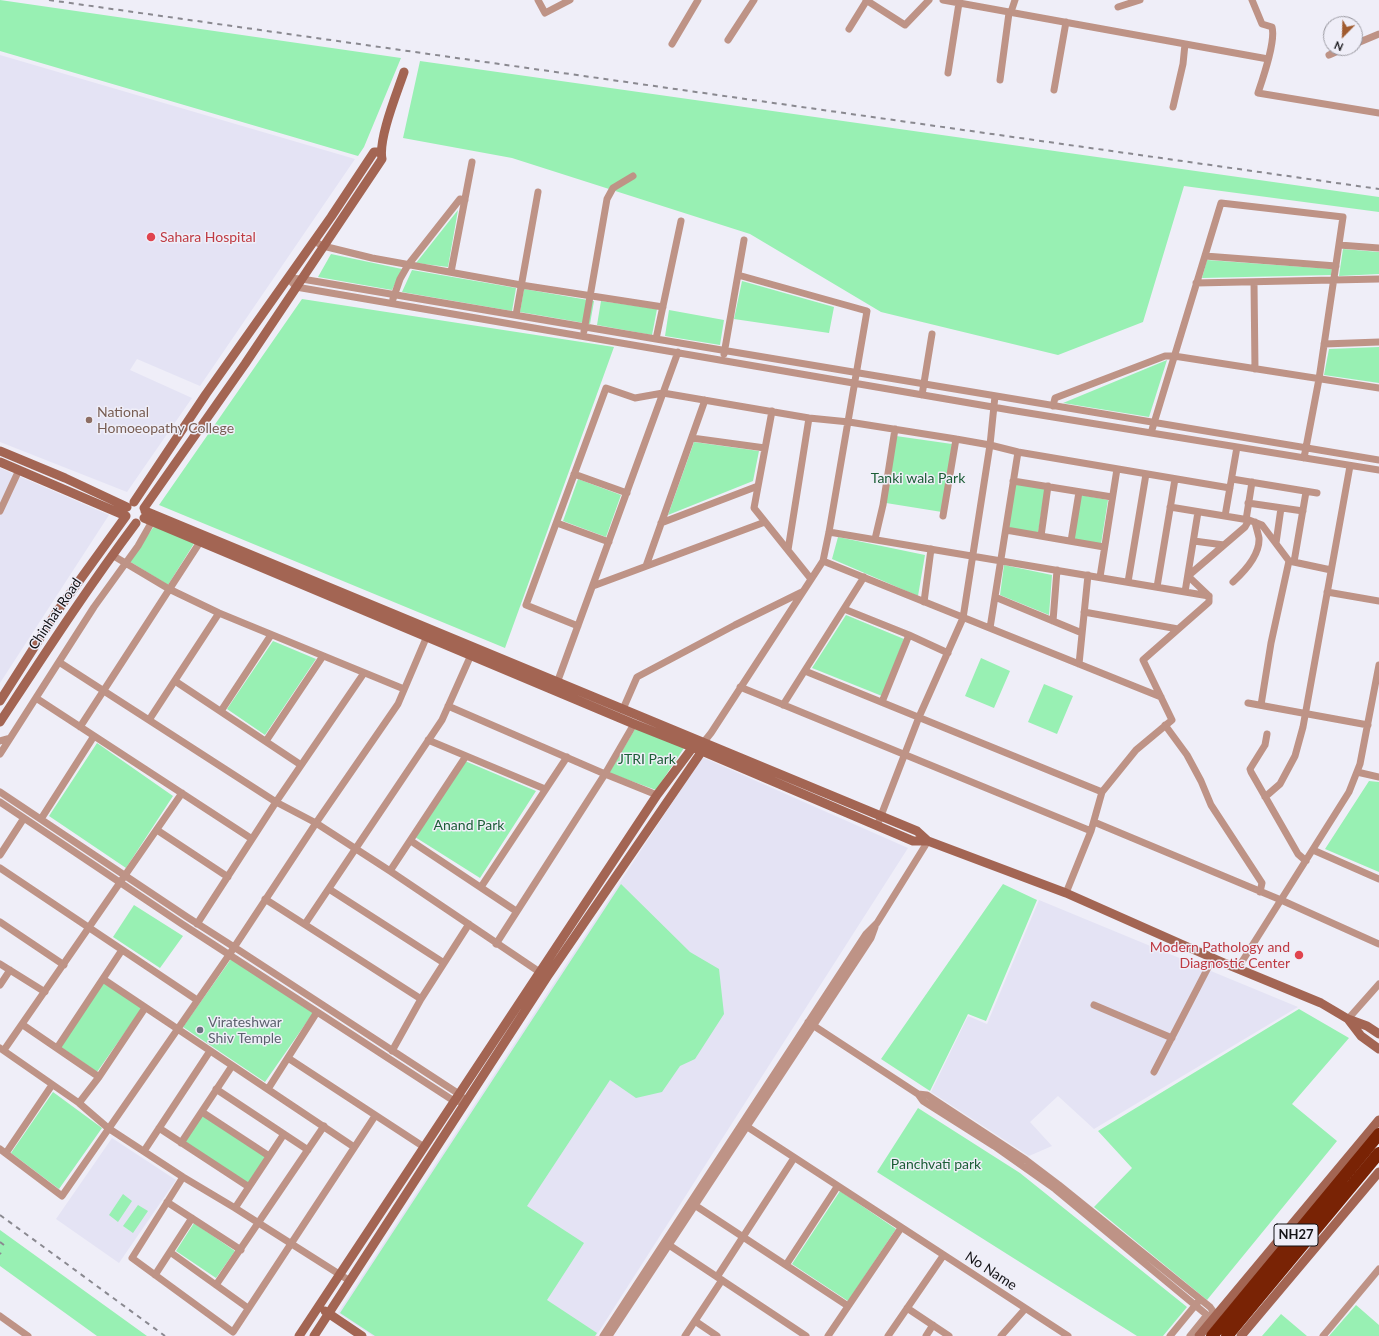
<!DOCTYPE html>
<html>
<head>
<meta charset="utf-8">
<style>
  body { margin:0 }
  #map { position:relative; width:1379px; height:1336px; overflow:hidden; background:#efeef8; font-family:Lato,sans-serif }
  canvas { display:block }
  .north { position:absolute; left:1323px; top:16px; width:40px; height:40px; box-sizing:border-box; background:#efeef8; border:1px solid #97969e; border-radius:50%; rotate:203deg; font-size:11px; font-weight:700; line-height:16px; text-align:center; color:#131216 }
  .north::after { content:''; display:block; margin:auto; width:14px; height:18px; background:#a05b2f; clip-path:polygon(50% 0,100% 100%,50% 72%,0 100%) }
</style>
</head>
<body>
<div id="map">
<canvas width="1379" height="1336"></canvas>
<div class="north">N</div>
</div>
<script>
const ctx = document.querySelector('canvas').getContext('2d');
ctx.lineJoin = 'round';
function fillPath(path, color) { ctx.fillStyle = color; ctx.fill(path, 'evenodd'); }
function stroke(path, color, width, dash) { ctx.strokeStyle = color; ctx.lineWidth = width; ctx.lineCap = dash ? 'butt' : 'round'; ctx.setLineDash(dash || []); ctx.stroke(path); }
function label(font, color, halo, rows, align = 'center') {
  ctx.font = font + ' Lato,sans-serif'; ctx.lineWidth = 3; ctx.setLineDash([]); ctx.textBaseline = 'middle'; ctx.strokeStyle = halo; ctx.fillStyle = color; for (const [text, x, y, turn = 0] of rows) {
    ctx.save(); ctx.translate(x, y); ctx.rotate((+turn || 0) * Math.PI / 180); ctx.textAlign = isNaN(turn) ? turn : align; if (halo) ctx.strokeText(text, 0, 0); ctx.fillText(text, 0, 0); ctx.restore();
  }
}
fillPath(new Path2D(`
  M 0,55 L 355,159 L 200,386 L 137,359 L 130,370 L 192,398 L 127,492 L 0,442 Z
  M 0,468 L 109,515 L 0,683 Z
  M 702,757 L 908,848 L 596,1336 L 373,1336 L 338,1313 Z
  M 1039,900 L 1298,1007 L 1094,1129 L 1058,1096 L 1030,1122 L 1052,1146 L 1029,1156 L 931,1092 L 968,1016 L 987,1024 Z
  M 112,1138 L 176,1180 L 119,1263 L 56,1219 Z`), '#e4e3f4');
fillPath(new Path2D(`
  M 0,0 L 401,58 L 364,147 L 358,156 L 0,51 Z
  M 420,61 L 1379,197 L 1379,212 L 1184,186 L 1143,322 L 1058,355 L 881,312 L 750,234 L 512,158 L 403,138 Z
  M 458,210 L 448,267 L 416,263 Z
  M 1343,249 L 1379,252 L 1379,274 L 1339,276 Z
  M 331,254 L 402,269 L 392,290 L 318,277 Z
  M 1207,260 L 1332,269 L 1331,275 L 1202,278 Z
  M 412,270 L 516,288 L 512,311 L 402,292 Z
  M 742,281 L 834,307 L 829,333 L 734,319 Z
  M 524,289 L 594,301 L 590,324 L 520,312 Z
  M 302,299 L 614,347 L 505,648 L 159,505 Z
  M 601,301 L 657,309 L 652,335 L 597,325 Z
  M 669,310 L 724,320 L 720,345 L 665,336 Z
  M 1379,347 L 1379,383 L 1324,375 L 1329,349 Z
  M 1167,360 L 1149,417 L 1063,403 Z
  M 896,436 L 952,444 L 942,512 L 886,503 Z
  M 694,442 L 759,451 L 753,481 L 668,515 Z
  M 578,479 L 621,495 L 606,537 L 563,521 Z
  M 1015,484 L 1045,489 L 1038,533 L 1008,528 Z
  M 1081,495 L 1108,500 L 1101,544 L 1073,540 Z
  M 155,525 L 195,542 L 168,585 L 129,561 Z
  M 838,537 L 925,555 L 918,596 L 832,559 Z
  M 1004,565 L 1052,575 L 1049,615 L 1000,595 Z
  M 846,615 L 904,639 L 882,696 L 812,668 Z
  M 273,641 L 316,659 L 265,735 L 227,709 Z
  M 981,658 L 1010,671 L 994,708 L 965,696 Z
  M 1044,684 L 1073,696 L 1057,734 L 1028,722 Z
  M 638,724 L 686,745 L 656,790 L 609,773 Z
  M 97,743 L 173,796 L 126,868 L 49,816 Z
  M 465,761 L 536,791 L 480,878 L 415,837 Z
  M 1369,781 L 1379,782 L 1379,872 L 1325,849 Z
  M 621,884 L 690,952 L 719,969 L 724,1014 L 695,1059 L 680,1066 L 662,1092 L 636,1098 L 610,1080 L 527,1206 L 584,1243 L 547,1300 L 597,1333 L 595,1336 L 375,1336 L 340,1313 Z
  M 1003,884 L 1037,900 L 986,1021 L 968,1014 L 930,1091 L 881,1059 Z
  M 134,905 L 183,936 L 160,968 L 113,937 Z
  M 231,959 L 313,1013 L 265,1082 L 183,1027 Z
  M 104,982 L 142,1008 L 97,1072 L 61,1047 Z
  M 1299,1009 L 1349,1038 L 1292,1104 L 1337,1141 L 1207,1300 L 1094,1207 L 1132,1168 L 1098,1131 Z
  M 53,1092 L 102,1128 L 59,1189 L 11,1153 Z
  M 918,1108 L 1020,1173 L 1187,1307 L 1163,1336 L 1137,1336 L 877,1172 Z
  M 202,1113 L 266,1157 L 248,1185 L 184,1141 Z
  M 840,1191 L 896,1229 L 848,1301 L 792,1264 Z
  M 123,1194 L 132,1201 L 118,1222 L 109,1215 Z
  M 138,1205 L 148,1211 L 133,1233 L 123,1226 Z
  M 194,1223 L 235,1251 L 216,1278 L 176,1251 Z
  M 0,1230 L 147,1336 L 97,1336 L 0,1266 Z
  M 1356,1305 L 1379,1325 L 1379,1336 L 1329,1336 Z
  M 1281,1314 L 1307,1336 L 1262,1336 Z`), '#98f0b3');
stroke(new Path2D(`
  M 538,0 L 545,13 L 570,0
  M 866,0 L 905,25 L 929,0
  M 943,0 L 1268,59
  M 1252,0 L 1262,24 L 1272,27 C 1276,41 1263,78 1258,93 L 1379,113
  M 1118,7 L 1140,0
  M 849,29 L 867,0
  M 728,40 L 754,0
  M 672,44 L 698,0
  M 1355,44 L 1379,34
  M 1329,55 L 1345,48
  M 948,73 L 959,3
  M 1000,80 L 1009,13 L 1011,12 L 1015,0
  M 1054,90 L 1066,22
  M 1173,107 L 1183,64 L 1185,44
  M 314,241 L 323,246 L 372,258 L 521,285 L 663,307
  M 1339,245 L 1379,248
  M 1205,256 L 1336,266
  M 451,272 L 472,162
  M 288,278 L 296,287 L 1010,410 L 1379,470
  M 288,278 L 302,279 L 656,339 L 1379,460
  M 1254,282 L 1255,369
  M 1196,283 L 1379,279
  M 393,299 L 400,279 L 408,265 L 460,199 L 465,200
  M 516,315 L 538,192
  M 584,331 L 607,199 L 613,188 L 633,176
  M 656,339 L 681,221
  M 1324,344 L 1379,342
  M 724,354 L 744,240
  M 922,395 L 932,334
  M 1053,406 L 1055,398 L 1165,356 L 1174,356 L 1379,388
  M 772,411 L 754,508 L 811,579
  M 1151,433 L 1221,203 L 1343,217 L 1319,379 L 1304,458
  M 692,438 L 765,448
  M 574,474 L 627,493
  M 1232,479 L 1317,493
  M 1013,481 L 1112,497
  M 1248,503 L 1303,511
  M 1170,507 L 1249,520 L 1262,525 L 1289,561 L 1331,570
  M 0,511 L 19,470
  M 943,516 L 956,439
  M 1225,516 L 1237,447
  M 1246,520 L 1252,482
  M 557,523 L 609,542
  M 661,523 L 758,486
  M 1006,530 L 1104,547
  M 829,532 L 1209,596
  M 1041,536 L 1048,486
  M 875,539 L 883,505 L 895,429
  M 1071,541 L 1079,492
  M 1194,541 L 1224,545
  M 1276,543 L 1281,508
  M 788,550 L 809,418
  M 112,555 L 169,589 L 219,613 L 404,689
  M 823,561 L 1161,697
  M 1294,562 L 1306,492
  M 646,566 L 705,400
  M 1100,577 L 1117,469
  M 1128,582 L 1146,474
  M 1233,582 C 1244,572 1260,555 1259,538 C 1258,533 1256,527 1255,522
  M 593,586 L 765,522
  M 1157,587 L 1175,479
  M 1185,592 L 1198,512
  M 1327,592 L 1379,601
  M 1209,596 L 1188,576 L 1245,527 L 1249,520
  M 995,597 L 1082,633
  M 924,602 L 931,549
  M 844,609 L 909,635 L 948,653
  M 1084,612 L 1178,629
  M 1053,621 L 1057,570
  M 578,626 L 526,605 L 606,388 L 635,398 L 663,393 L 809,418 L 849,422 L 956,439 L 990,445 L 1018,452 L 1230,488
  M 990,628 L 1018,452
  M 59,662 L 276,802 L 316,823 L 390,871 L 544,975
  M 1079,664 L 1088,575
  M 805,671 L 1102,792
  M 175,681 L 301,765
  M 557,683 L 678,352
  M 740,687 L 1091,831
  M 36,698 L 252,839
  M 882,702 L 909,635
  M 1248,703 L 1368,725
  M 783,705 L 864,577
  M 1261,705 L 1271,643 L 1289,561
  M 448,706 L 605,774 L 657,795
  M 623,709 L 637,677 L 735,625 L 802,592
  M 221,711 L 271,635
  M 149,720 L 219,613
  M 1165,725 L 1187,755 L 1201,781 L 1211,805 L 1262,883 L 1260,892
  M 80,727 L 200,542
  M 1267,734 L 1265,745 L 1250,769 L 1251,772 L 1298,854 L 1306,861
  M 428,740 L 545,789
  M 0,741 L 10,738
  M 266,741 L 323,656
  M 703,743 L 711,733 L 823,561 L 829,532 L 867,311 L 738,275
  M 0,754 L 94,607 L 138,546 L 154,518
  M 1357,772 L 1379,777
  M 0,792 L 187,917 L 234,947 L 459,1094 L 462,1097
  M 1265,797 L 1280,784 L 1295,756 L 1303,727 L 1350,466
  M 0,802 L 182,924 L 454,1101 L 466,1102
  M 41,819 L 94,736
  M 1094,822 L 1281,900 L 1379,944
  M 877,826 L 919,717 L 963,618 L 990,445 L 995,396
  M 157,830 L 228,877
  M 411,841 L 516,911
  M 1313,850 L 1379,879
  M 0,855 L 24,818
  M 0,868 L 197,1000
  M 390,871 L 466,756
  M 481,887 L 567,757
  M 329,889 L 444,963
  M 1066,893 L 1091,831 L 1102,792 L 1136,750 L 1172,720 L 1143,660 L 1209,602 L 1209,596
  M 265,899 L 421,999
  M 0,922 L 64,965
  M 197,924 L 276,802 L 364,673
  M 305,924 L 442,720 L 471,655
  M 496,944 L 605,774 L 634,724
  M 0,964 L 45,992
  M 1238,968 L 1349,792 L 1360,764 L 1379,665
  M 103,979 L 354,1147
  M 0,985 L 10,970
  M 1094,1005 L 1172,1038
  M 1348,1019 L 1379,984
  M 808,1022 L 918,1094 L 927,1095 L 1026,1160 L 1059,1185 L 1210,1307 L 1218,1318
  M 23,1025 L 99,1077
  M 0,1048 L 79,1103 L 108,1128 L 183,1177 L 235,1208 L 350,1281
  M 57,1048 L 122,950
  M 4,1050 L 182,793
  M 392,1051 L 421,999 L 469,924
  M 288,1058 L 424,1147
  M 1154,1072 L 1213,958
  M 216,1089 L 308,1150
  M 268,1089 L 317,1012
  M 918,1094 L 923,1101 L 994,1146 L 1055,1189 L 1207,1315 L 1215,1316
  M 79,1103 L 99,1077 L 145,1008
  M 202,1112 L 269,1156
  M 743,1124 L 1068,1336
  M 159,1128 L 249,1187
  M 181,1143 L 232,1066
  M 0,1149 L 62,1196 L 229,955 L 316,823 L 398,704 L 427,636
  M 144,1151 L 210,1051
  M 6,1153 L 52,1085
  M 183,1177 L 132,1258 L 233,1332 L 375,1116
  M 167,1202 L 241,1250
  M 693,1204 L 848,1306
  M 235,1208 L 284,1134
  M 669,1245 L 806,1336
  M 170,1252 L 248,1308
  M 786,1265 L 837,1187
  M 155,1275 L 192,1218
  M 717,1277 L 794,1158
  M 216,1285 L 324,1126
  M 907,1308 L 949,1336
  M 0,1316 L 28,1336
  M 695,1321 L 717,1336
  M 603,1336 L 866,934 L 877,923 L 928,841
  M 609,1336 L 871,938 L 875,927
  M 685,1336 L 722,1280
  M 828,1336 L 901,1228
  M 888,1336 L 943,1256
  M 926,1336 L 933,1325
  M 1001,1336 L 1025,1309
  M 1170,1336 L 1198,1302
  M 1190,1336 L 1207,1315
  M 1323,1336 L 1379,1269`), '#be9386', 7);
stroke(new Path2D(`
  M 0,451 L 65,478 L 127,507
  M 0,462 L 126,516 L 56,613 L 0,701
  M 134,502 L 206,394 L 331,217 L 374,152 L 381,152
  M 144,508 L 245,364 L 382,159 C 378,139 397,93 404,72
  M 145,511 L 917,831 L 928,841
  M 144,518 L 634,724 L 702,751 L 913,841 L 928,841 L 1066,893 L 1224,963 L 1321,1003 L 1348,1019 L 1367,1026 L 1379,1034
  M 0,722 C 44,655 88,587 136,523
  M 1348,1019 L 1361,1036 L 1379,1049
  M 325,1311 L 362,1336
  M 299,1336 L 657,795 L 693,747 L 703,743 L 702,751 L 547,977 L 314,1336
  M 1199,1336 L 1379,1120
  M 1241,1336 L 1379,1172`), '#a36553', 9);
stroke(new Path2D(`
  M 49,0 L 1379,189
  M 0,1215 L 165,1336
  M 0,1242 L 4,1245
  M 0,1253 L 1,1254`), '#8a8990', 2, [5, 5]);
stroke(new Path2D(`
  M 1212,1336 L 1379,1134
  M 1227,1336 L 1379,1153`), '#792305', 12);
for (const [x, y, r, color] of [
  [151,237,5,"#e0444e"],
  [89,420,4,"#8d6e63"],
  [1299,955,5,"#e0444e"],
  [200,1030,4,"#6b7280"]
]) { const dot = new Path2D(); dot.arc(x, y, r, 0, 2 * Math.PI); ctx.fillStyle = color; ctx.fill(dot); stroke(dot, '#efeef8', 1.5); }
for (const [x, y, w] of [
  [1296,1235,44]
]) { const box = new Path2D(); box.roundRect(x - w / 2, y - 11, w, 22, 3); ctx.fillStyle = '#efeef8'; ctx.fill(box); stroke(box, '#131216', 1); }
label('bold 13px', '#131216', null, [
  ["NH27",1296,1235]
]);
label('14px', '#be3a42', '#efeef8', [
  ["Sahara Hospital",160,237],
  ["Modern Pathology and",1290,947,"right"],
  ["Diagnostic Center",1290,963,"right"]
], 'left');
label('14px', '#785e54', '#efeef8', [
  ["National",97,412],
  ["Homoeopathy College",97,428]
], 'left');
label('14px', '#1b5d36', '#efeef8', [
  ["Tanki wala Park",918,478],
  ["JTRI Park",647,759],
  ["Anand Park",469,825],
  ["Panchvati park",936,1164]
]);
label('14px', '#131216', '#efeef8', [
  ["Chinhat Road",55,614,-56],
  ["No Name",991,1271,33]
]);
label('14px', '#5b616d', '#efeef8', [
  ["Virateshwar",208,1022],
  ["Shiv Temple",208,1038]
], 'left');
</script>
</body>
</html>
